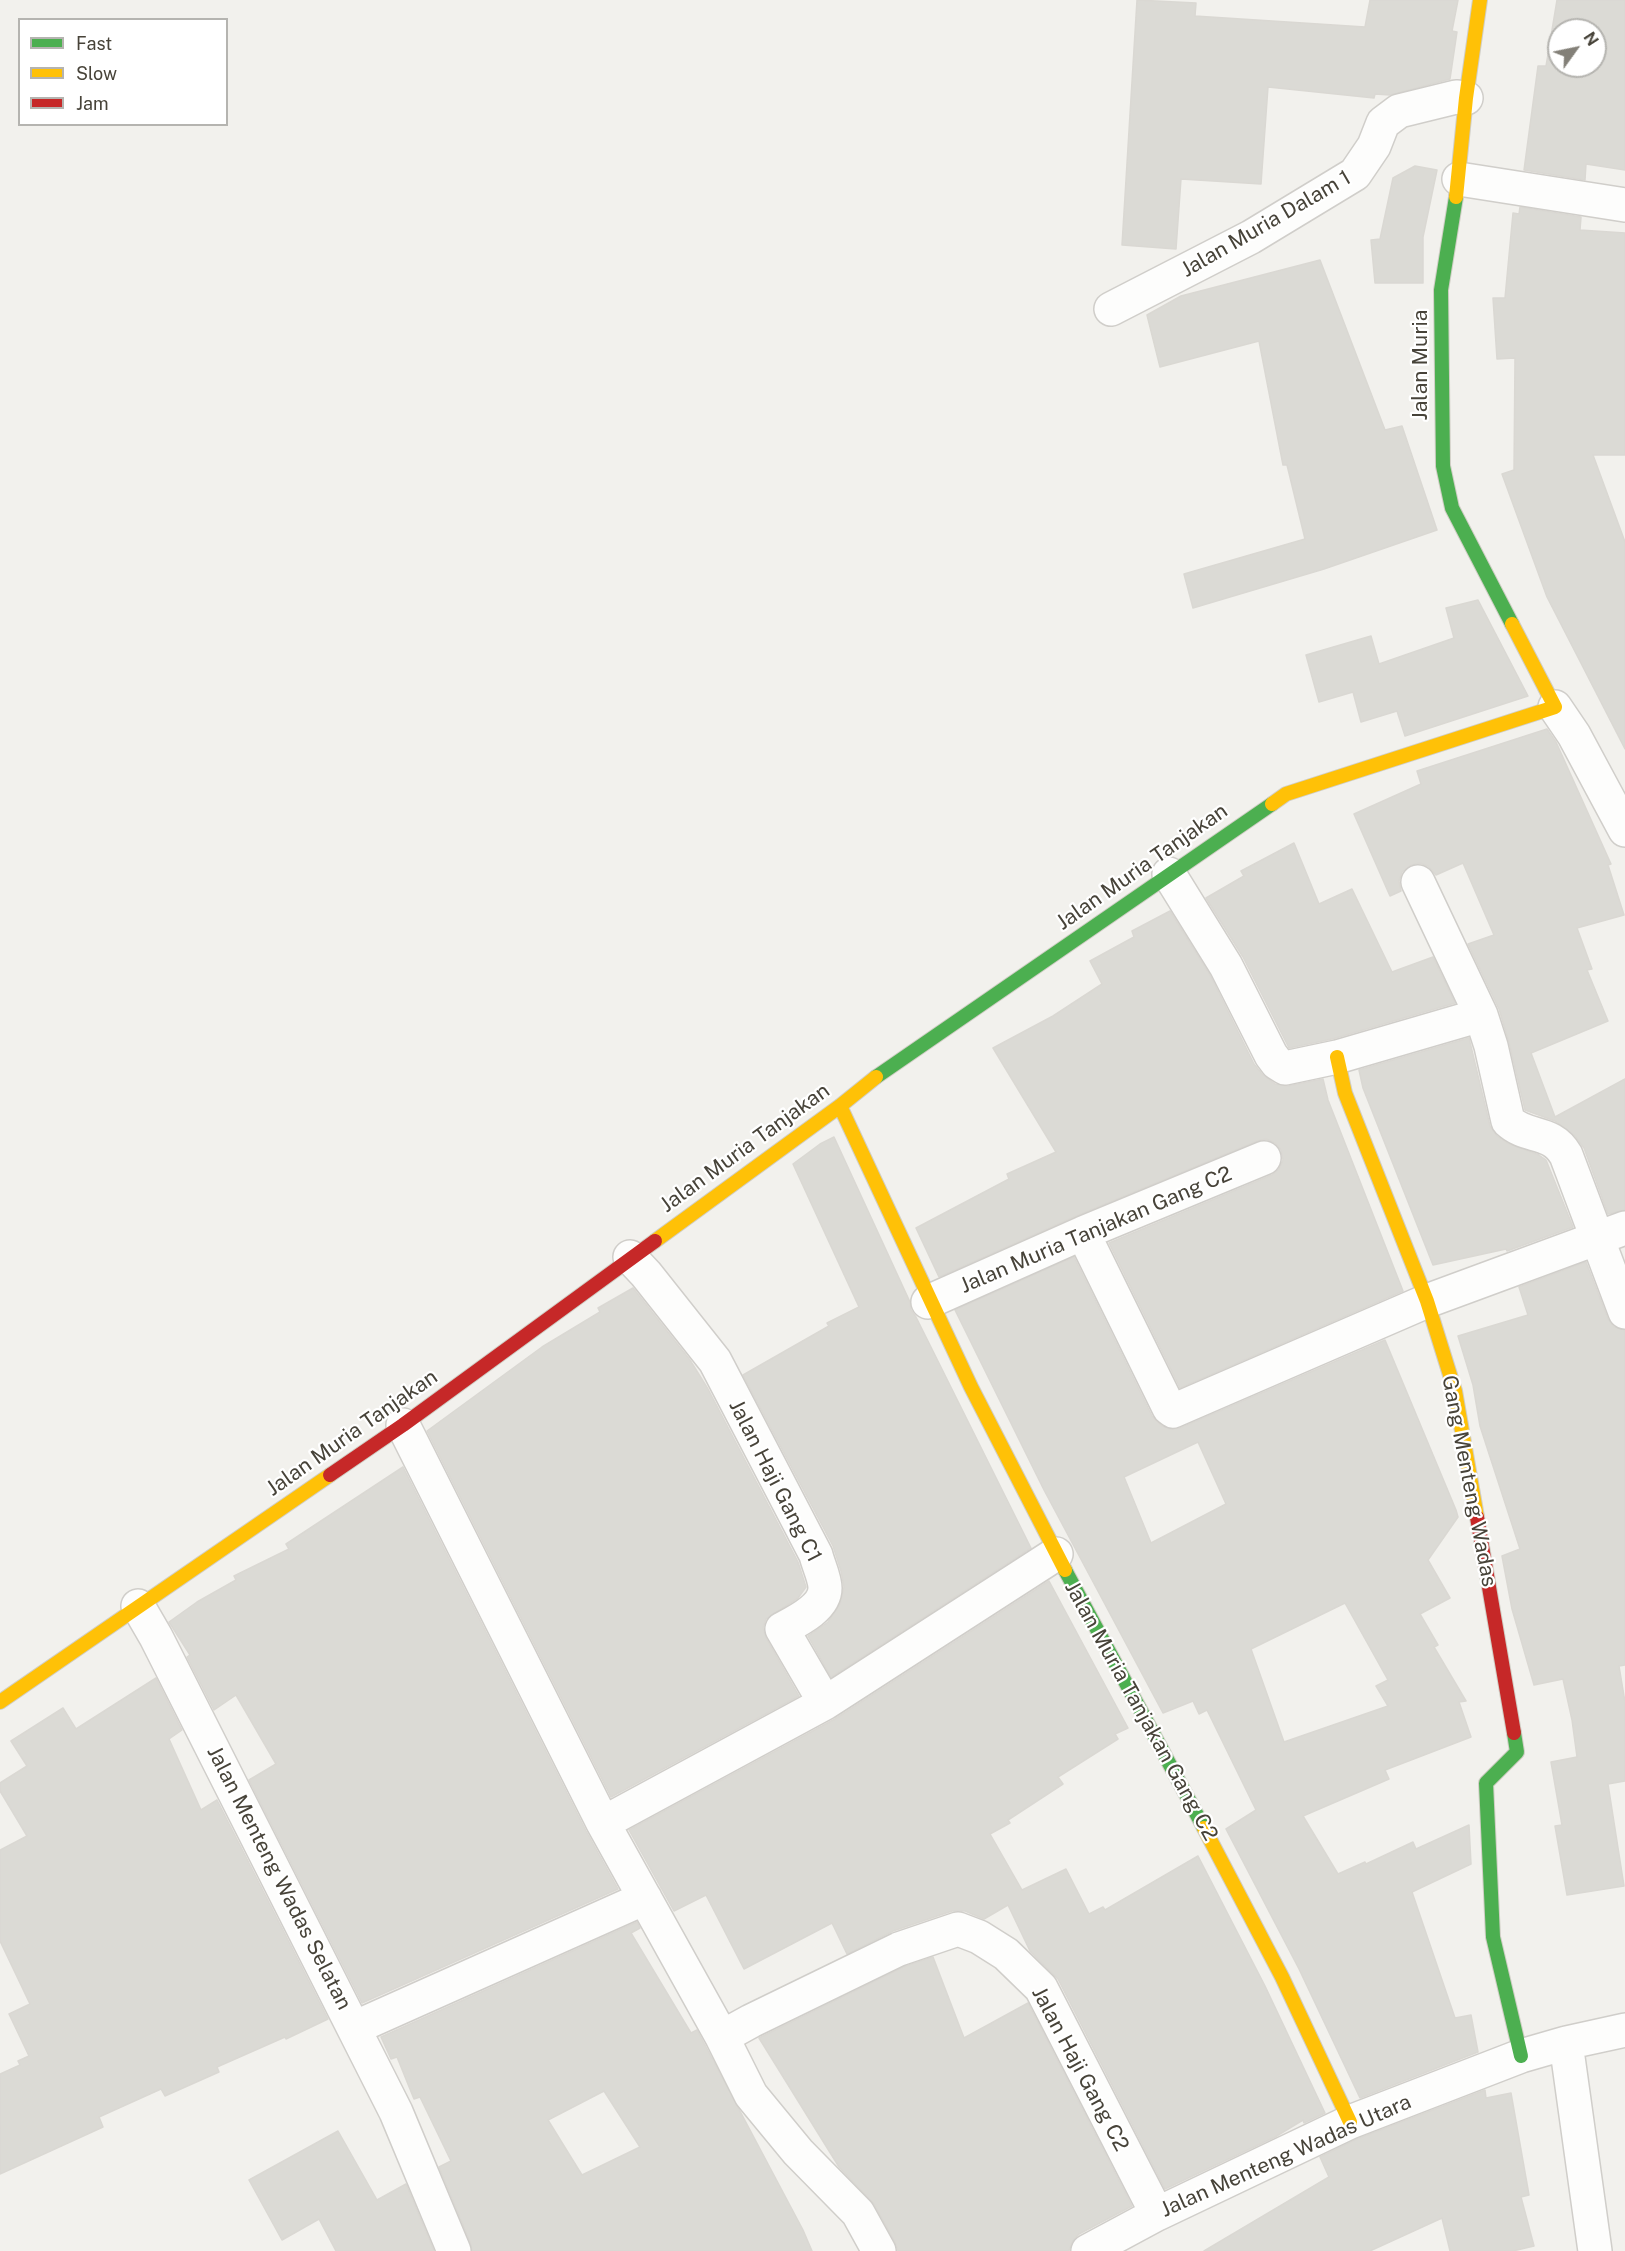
<!DOCTYPE html>
<html>
<head>
<meta charset="utf-8">
<style>
  body { margin:0 }
  #map { position:relative; width:1625px; height:2251px; overflow:hidden; background:#f2f1ed; font-family:"Public Sans",sans-serif }
  canvas { display:block }
  .legend { position:absolute; left:18px; top:18px; width:210px; height:108px; box-sizing:border-box; background:#fff; border:2px solid #b5b4b0; margin:0; padding:8px 10px; list-style:none; font-size:18px; color:#474339 }
  .legend li { display:flex; align-items:center; gap:12px; height:30px }
  .legend b { width:30px; border:2px solid #b5b4b0 }
  .north { position:absolute; left:1547px; top:18px; width:60px; height:60px; box-sizing:border-box; background:#fff; border:2px solid #b5b4b0; border-radius:50%; rotate:57deg; font-size:16px; font-weight:700; line-height:24px; text-align:center; color:#474339 }
  .north::after { content:''; display:block; margin:auto; width:21px; height:27px; background:#838078; clip-path:polygon(50% 0,100% 100%,50% 72%,0 100%) }
</style>
</head>
<body>
<div id="map">
<canvas width="1625" height="2251"></canvas>
<ul class="legend">
<li><b style="height:8px;background:#4caf50"></b>Fast</li>
<li><b style="height:8px;background:#ffc107"></b>Slow</li>
<li><b style="height:8px;background:#c62828"></b>Jam</li>
</ul>
<div class="north">N</div>
</div>
<script>
const ctx = document.querySelector('canvas').getContext('2d');
ctx.lineJoin = 'round';
function fillPath(path, color) { ctx.fillStyle = color; ctx.fill(path, 'evenodd'); }
function stroke(path, color, width, dash) { ctx.strokeStyle = color; ctx.lineWidth = width; ctx.lineCap = dash ? 'butt' : 'round'; ctx.setLineDash(dash || []); ctx.stroke(path); }
function label(font, color, halo, rows, align = 'center') {
  ctx.font = font + ' "Public Sans",sans-serif'; ctx.lineWidth = 4.5; ctx.setLineDash([]); ctx.textBaseline = 'middle'; ctx.strokeStyle = halo; ctx.fillStyle = color; for (const [text, x, y, turn = 0] of rows) {
    ctx.save(); ctx.translate(x, y); ctx.rotate((+turn || 0) * Math.PI / 180); ctx.textAlign = isNaN(turn) ? turn : align; if (halo) ctx.strokeText(text, 0, 0); ctx.fillText(text, 0, 0); ctx.restore();
  }
}
const building = new Path2D(`
  M 1137,0 L 1196,3 L 1195,16 L 1365,27 L 1370,0 L 1458,0 L 1452,31 L 1457,32 L 1450,79 L 1390,95 L 1375,94 L 1374,98 L 1268,87 L 1261,184 L 1181,179 L 1176,249 L 1122,245 Z
  M 1557,0 L 1625,0 L 1625,170 L 1586,164 L 1585,180 L 1524,170 L 1538,66 L 1546,66 ZM 1559,30 L 1595,30 L 1595,66 L 1559,66 Z
  M 1415,166 L 1437,170 L 1423,237 L 1423,283 L 1375,283 L 1371,240 L 1380,239 L 1393,178 Z
  M 1520,207 L 1581,217 L 1580,230 L 1625,233 L 1625,455 L 1593,455 L 1625,542 L 1625,749 L 1547,597 L 1502,474 L 1514,470 L 1515,358 L 1497,359 L 1493,298 L 1505,298 L 1513,213 L 1519,214 Z
  M 1320,260 L 1385,430 L 1402,426 L 1437,530 L 1324,569 L 1193,608 L 1184,574 L 1305,539 L 1287,465 L 1283,465 L 1259,341 L 1160,367 L 1147,315 L 1181,296 Z
  M 1478,600 L 1528,696 L 1405,736 L 1397,711 L 1361,722 L 1353,692 L 1319,702 L 1306,655 L 1371,636 L 1379,664 L 1454,638 L 1446,608 Z
  M 1547,729 L 1556,742 L 1611,864 L 1608,865 L 1624,915 L 1577,928 L 1592,969 L 1587,970 L 1608,1021 L 1531,1053 L 1555,1117 L 1625,1079 L 1625,1210 L 1608,1214 L 1584,1148 L 1575,1136 L 1555,1121 L 1525,1110 L 1509,1042 L 1499,1009 L 1468,944 L 1494,935 L 1463,863 L 1436,875 L 1428,866 L 1420,863 L 1411,865 L 1402,872 L 1399,881 L 1401,891 L 1390,896 L 1354,814 L 1421,784 L 1417,771 Z
  M 1294,843 L 1319,904 L 1352,889 L 1392,972 L 1433,957 L 1455,1003 L 1332,1039 L 1289,1048 L 1243,957 L 1206,898 L 1244,876 L 1241,871 Z
  M 1170,911 L 1210,975 L 1254,1064 L 1262,1074 L 1275,1084 L 1288,1086 L 1323,1079 L 1328,1100 L 1403,1291 L 1180,1388 L 1109,1243 L 1272,1175 L 1279,1169 L 1283,1160 L 1281,1150 L 1275,1143 L 1266,1139 L 1257,1141 L 1076,1216 L 939,1277 L 916,1228 L 1009,1179 L 1007,1174 L 1056,1152 L 993,1048 L 1053,1016 L 1102,984 L 1090,961 L 1134,937 L 1132,931 Z
  M 1469,1038 L 1490,1126 L 1497,1136 L 1507,1143 L 1539,1155 L 1546,1160 L 1573,1227 L 1507,1251 L 1506,1249 L 1433,1265 L 1363,1088 L 1359,1070 Z
  M 834,1137 L 910,1302 L 911,1310 L 916,1317 L 1031,1548 L 831,1677 L 808,1636 L 828,1622 L 840,1604 L 844,1587 L 841,1571 L 833,1546 L 743,1375 L 829,1326 L 827,1323 L 859,1307 L 793,1164 L 820,1144 Z
  M 1074,1257 L 1152,1416 L 1162,1426 L 1170,1429 L 1180,1428 L 1385,1340 L 1456,1510 L 1458,1517 L 1428,1560 L 1450,1598 L 1420,1614 L 1438,1645 L 1434,1647 L 1466,1701 L 1459,1702 L 1471,1737 L 1385,1770 L 1389,1779 L 1303,1816 L 1338,1874 L 1365,1862 L 1366,1864 L 1413,1842 L 1416,1849 L 1469,1825 L 1471,1864 L 1412,1892 L 1455,2018 L 1471,2015 L 1478,2052 L 1360,2098 L 1299,1969 L 1226,1829 L 1256,1810 L 1207,1710 L 1199,1714 L 1193,1701 L 1163,1713 L 1044,1490 L 955,1310 ZM 1198,1442 L 1226,1504 L 1151,1543 L 1124,1477 ZM 1345,1603 L 1388,1680 L 1376,1686 L 1388,1706 L 1284,1742 L 1251,1649 Z
  M 1586,1262 L 1608,1319 L 1614,1327 L 1625,1330 L 1625,1665 L 1619,1666 L 1625,1702 L 1625,1781 L 1608,1784 L 1624,1886 L 1567,1895 L 1555,1826 L 1562,1825 L 1551,1762 L 1577,1757 L 1572,1720 L 1563,1679 L 1534,1685 L 1512,1609 L 1502,1556 L 1520,1549 L 1480,1426 L 1473,1385 L 1458,1336 L 1528,1315 L 1519,1287 Z
  M 633,1288 L 690,1360 L 708,1389 L 798,1562 L 806,1587 L 798,1598 L 766,1619 L 763,1628 L 766,1638 L 799,1696 L 611,1797 L 427,1431 L 542,1347 L 600,1312 L 598,1308 Z
  M 403,1467 L 586,1831 L 618,1889 L 362,2003 L 249,1780 L 276,1764 L 236,1695 L 214,1710 L 187,1657 L 190,1655 L 169,1622 L 197,1602 L 236,1580 L 234,1576 L 289,1549 L 286,1544 Z
  M 1049,1581 L 1128,1728 L 1115,1734 L 1118,1739 L 1058,1777 L 1063,1784 L 1008,1820 L 1010,1823 L 990,1834 L 1022,1890 L 1066,1869 L 1089,1914 L 1103,1907 L 1105,1910 L 1198,1856 L 1265,1986 L 1325,2113 L 1304,2123 L 1303,2120 L 1275,2137 L 1165,2189 L 1058,1979 L 1030,1951 L 1008,1905 L 984,1919 L 965,1911 L 952,1911 L 893,1931 L 847,1954 L 832,1923 L 744,1969 L 706,1895 L 674,1911 L 629,1830 L 835,1719 Z
  M 156,1678 L 182,1730 L 169,1739 L 201,1810 L 217,1800 L 328,2019 L 286,2039 L 285,2037 L 217,2067 L 219,2072 L 165,2096 L 161,2089 L 99,2117 L 103,2127 L 0,2174 L 0,2074 L 20,2065 L 18,2061 L 29,2056 L 9,2014 L 30,2004 L 0,1941 L 0,1850 L 27,1836 L 0,1791 L 0,1783 L 27,1766 L 11,1741 L 63,1708 L 76,1729 Z
  M 637,1922 L 640,1928 L 631,1933 L 691,2033 L 697,2030 L 803,2230 L 812,2251 L 472,2251 L 471,2244 L 439,2167 L 451,2161 L 420,2097 L 414,2099 L 397,2057 L 391,2059 L 381,2037 ZM 604,2091 L 640,2147 L 582,2175 L 548,2120 Z
  M 933,1957 L 964,2038 L 1028,2003 L 1132,2206 L 1079,2234 L 1072,2242 L 1069,2251 L 898,2251 L 895,2242 L 874,2204 L 839,2167 L 759,2038 L 906,1966 Z
  M 1485,2090 L 1486,2098 L 1511,2093 L 1529,2195 L 1521,2197 L 1534,2246 L 1513,2251 L 1450,2251 L 1442,2218 L 1370,2251 L 1204,2251 L 1329,2177 L 1320,2157 L 1357,2139 Z
  M 338,2131 L 377,2200 L 406,2184 L 434,2251 L 336,2251 L 319,2219 L 282,2240 L 249,2180 Z`);
fillPath(building, '#dbdad5');
stroke(building, '#dad8d3', 1.5);
const street = new Path2D(`
  M 1459,179 L 1625,205
  M 1111,309 L 1251,237 L 1355,174 L 1374,146 L 1383,123 L 1399,111 L 1456,97 L 1466,98
  M 1555,707 L 1574,735 L 1625,830
  M 1169,874 L 1226,966 L 1271,1055 L 1277,1063 L 1285,1068 L 1337,1057 L 1481,1015
  M 1418,882 L 1481,1015 L 1491,1046 L 1508,1121 C 1527,1139 1551,1129 1566,1155 L 1625,1312
  M 1083,1233 L 1169,1408 L 1173,1411 L 1427,1301 L 1625,1228
  M 630,1257 L 646,1274 L 715,1361 L 816,1555 C 818,1564 825,1578 825,1588 C 825,1608 797,1621 782,1629 L 825,1703
  M 928,1302 L 1083,1233 L 1264,1158
  M 403,1425 L 603,1823 L 722,2037 L 751,2095 L 798,2152 L 858,2213 L 879,2251
  M 138,1606 L 156,1637 L 396,2112 L 454,2251
  M 603,1823 L 825,1703 L 1056,1554
  M 354,2028 L 645,1898
  M 722,2037 L 751,2021 L 899,1949 L 958,1929 L 979,1937 L 1006,1954 L 1041,1988 L 1157,2214
  M 1566,2043 L 1595,2251
  M 1088,2251 L 1157,2214 L 1350,2122 L 1521,2056 L 1566,2043 L 1625,2030`);
const fast = new Path2D(`
  M 1456,197 L 1441,290 L 1443,466 L 1452,508 L 1512,624
  M 876,1077 L 1272,804
  M 1065,1570 L 1204,1828
  M 1514,1733 L 1517,1752 L 1486,1783 L 1493,1937 L 1521,2056`);
const slow = new Path2D(`
  M 1456,197 L 1466,98 L 1480,0
  M 1272,804 L 1286,794 L 1555,707 L 1512,624
  M 1337,1057 L 1345,1093 L 1427,1301 L 1455,1391 L 1477,1517
  M 840,1106 L 971,1387 L 1065,1570
  M 655,1241 L 840,1106 L 876,1077
  M 0,1702 L 330,1475
  M 1204,1828 L 1282,1977 L 1350,2122`);
const jam = new Path2D(`
  M 330,1475 L 403,1425 L 655,1241
  M 1477,1517 L 1514,1733`);
stroke(street, '#d0ceca', 36);
stroke(fast, '#d0cec5', 16);
stroke(slow, '#d0cec5', 16);
stroke(jam, '#d0cec5', 16);
stroke(street, '#fdfdfc', 33);
stroke(fast, '#4caf50', 14);
stroke(slow, '#ffc107', 14);
stroke(jam, '#c62828', 14);
label('21px', '#474339', '#fff', [
  ["Jalan Muria Dalam 1",1266,224,-30],
  ["Jalan Muria",1421,365,-90],
  ["Jalan Muria Tanjakan",1142,867,-35],
  ["Jalan Muria Tanjakan",745,1148,-36],
  ["Jalan Muria Tanjakan Gang C2",1096,1230,-23],
  ["Jalan Muria Tanjakan",352,1433,-35],
  ["Jalan Haji Gang C1",775,1481,63],
  ["Gang Menteng Wadas",1469,1481,79],
  ["Jalan Muria Tanjakan Gang C2",1141,1711,61],
  ["Jalan Menteng Wadas Selatan",279,1878,63],
  ["Jalan Haji Gang C2",1080,2069,62],
  ["Jalan Menteng Wadas Utara",1286,2156,-24]
]);
</script>
</body>
</html>
